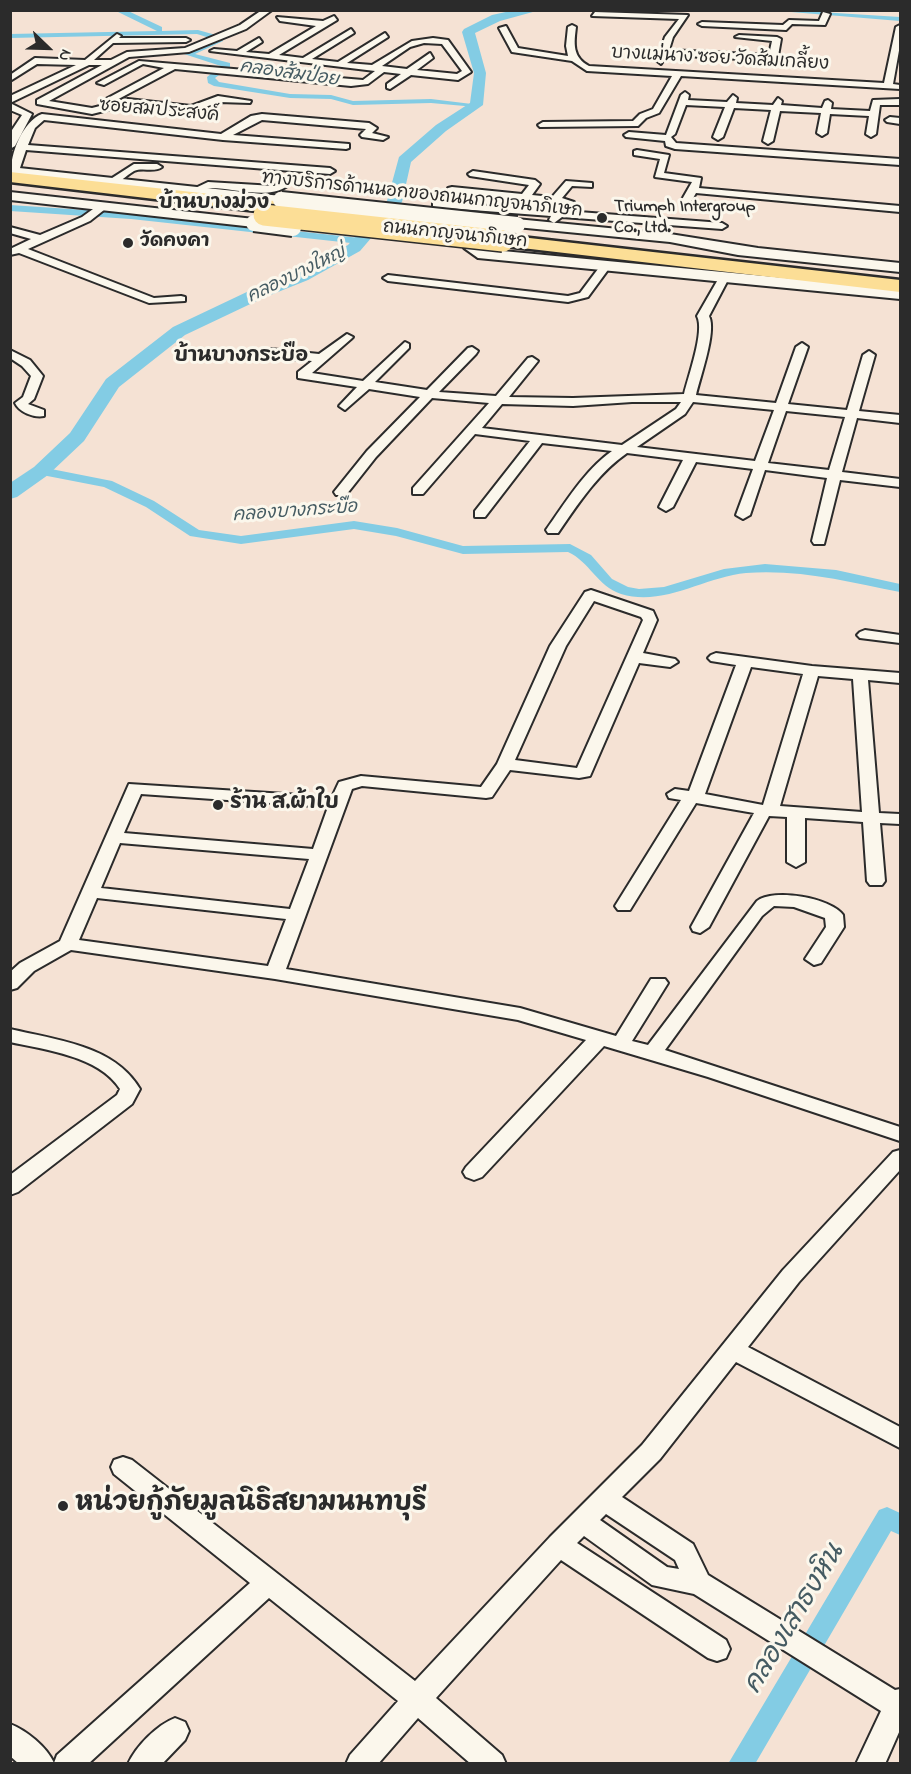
<!DOCTYPE html>
<html>
<head>
<meta charset="utf-8">
<style>
  body { margin:0 }
  #map { position:relative; width:911px; height:1774px; overflow:hidden; background:#f5e2d4; font-family:"Indie Flower",sans-serif }
  canvas { display:block }
  .frame { position:absolute; inset:0; border:12px solid #2b2b2b; pointer-events:none }
  .north { position:absolute; left:18px; top:18px; width:60px; height:60px; -webkit-text-stroke:4px #fbf7ec; paint-order:stroke; rotate:113deg; font-size:16px; font-weight:700; line-height:24px; text-align:center; color:#2b2b2b }
  .north::after { content:''; display:block; margin:auto; width:21px; height:27px; background:#2b2b2b; clip-path:polygon(50% 0,100% 100%,50% 72%,0 100%) }
</style>
</head>
<body>
<div id="map">
<canvas width="911" height="1774"></canvas>
<div class="frame"></div>
<div class="north">N</div>
</div>
<script>
const ctx = document.querySelector('canvas').getContext('2d');
ctx.lineJoin = 'round';
function fillPath(path, color) { ctx.fillStyle = color; ctx.fill(path, 'evenodd'); }
function stroke(path, color, width, dash) { ctx.strokeStyle = color; ctx.lineWidth = width; ctx.lineCap = dash ? 'butt' : 'round'; ctx.setLineDash(dash || []); ctx.stroke(path); }
function label(font, color, halo, rows, align = 'center') {
  ctx.font = font + ' "Indie Flower","Playpen Sans Thai",sans-serif'; ctx.lineWidth = 6; ctx.setLineDash([]); ctx.textBaseline = 'middle'; ctx.strokeStyle = halo; ctx.fillStyle = color; for (const [text, x, y, turn = 0] of rows) {
    ctx.save(); ctx.translate(x, y); ctx.rotate((+turn || 0) * Math.PI / 180); ctx.textAlign = isNaN(turn) ? turn : align; if (halo) ctx.strokeText(text, 0, 0); ctx.fillText(text, 0, 0); ctx.restore();
  }
}
fillPath(new Path2D(`
  M 114,10 L 126,10 L 162,27 L 162,31 L 198,30 L 223,37 L 223,41 L 195,54 L 230,63 L 230,67 L 215,78 L 219,82 L 290,94 L 331,95 L 353,101 L 431,99 L 480,105 L 476,107 L 431,103 L 353,105 L 331,99 L 290,98 L 214,86 L 208,83 L 207,77 L 221,66 L 184,54 L 213,39 L 197,34 L 10,38 L 10,34 L 157,31 Z
  M 788,10 L 900,17 L 900,21 L 791,12 Z
  M 10,205 L 131,213 L 360,238 L 365,241 L 360,244 L 131,219 L 10,211 Z
  M 41,467 L 112,481 L 154,501 L 199,530 L 241,536 L 354,521 L 397,528 L 463,546 L 570,544 L 591,555 L 612,579 L 628,587 L 639,589 L 664,587 L 724,569 L 765,564 L 836,570 L 900,584 L 900,592 C 849,582 800,569 746,573 C 704,577 664,607 621,594 C 597,586 590,562 568,552 L 463,554 L 396,536 L 354,529 L 241,544 L 190,536 L 146,507 L 104,487 L 37,474 L 35,471 Z
  M 887,1507 L 900,1513 L 900,1535 L 891,1531 L 755,1764 L 728,1764 L 879,1510 Z`), '#83cce4');
fillPath(new Path2D(`
  M 515,10 L 540,10 L 500,21 L 475,33 L 486,73 L 483,105 L 446,131 L 411,162 L 402,202 L 360,251 L 308,280 L 263,298 L 185,335 L 119,387 L 84,441 L 48,475 L 17,497 L 10,499 L 10,483 L 34,467 L 70,433 L 106,379 L 173,327 L 251,290 L 296,274 L 348,245 L 387,201 L 399,157 L 436,125 L 470,103 L 474,73 L 462,32 L 464,29 L 492,15 Z`), '#83cce4');
const street = new Path2D(`
  M 262,10 L 272,10 L 246,29 L 189,52 L 129,57 L 49,101 L 92,108 L 128,99 L 191,106 L 218,96 L 251,101 L 250,103 L 219,102 L 192,112 L 128,105 L 92,114 L 37,104 L 37,100 L 102,65 L 89,65 L 10,103 L 10,96 L 76,65 L 37,64 L 10,81 L 10,75 L 35,58 L 85,60 L 117,34 L 121,36 L 119,38 L 186,38 L 190,40 L 186,42 L 113,43 L 94,60 L 111,60 L 127,52 L 185,48 L 240,25 Z
  M 595,12 L 688,15 L 673,37 L 669,50 L 769,55 L 772,41 L 735,37 L 739,35 L 777,37 L 781,39 L 778,56 L 800,59 L 796,62 L 667,55 L 661,64 L 657,61 L 665,37 L 679,19 L 592,16 Z
  M 823,12 L 830,14 L 825,25 L 792,24 L 786,30 L 702,26 L 698,24 L 702,22 L 783,25 L 789,20 L 819,21 Z
  M 334,16 L 337,20 L 279,55 L 303,58 L 351,29 L 354,33 L 312,59 L 338,62 L 385,33 L 388,37 L 347,63 L 372,65 L 412,41 L 433,38 L 448,40 L 471,72 L 458,80 L 411,75 L 390,89 L 387,88 L 387,84 L 401,74 L 384,72 L 368,84 L 351,86 L 175,69 L 109,104 L 106,103 L 106,99 L 164,68 L 143,64 L 104,85 L 97,83 L 139,61 L 363,80 L 375,71 L 210,51 L 214,49 L 237,51 L 259,38 L 262,42 L 246,52 L 269,54 L 316,26 L 280,21 L 277,17 L 323,21 ZM 424,43 L 442,44 L 462,71 L 457,74 L 417,70 L 433,58 L 430,53 L 407,69 L 382,66 L 410,47 Z
  M 572,25 L 576,27 C 574,43 572,57 589,66 L 884,83 L 896,27 L 900,25 L 900,45 L 893,84 L 900,85 L 900,89 L 681,76 L 659,113 L 646,118 L 638,126 L 540,127 L 538,125 L 543,122 L 633,121 L 640,114 L 653,109 L 672,76 L 587,71 L 572,61 L 512,52 L 499,28 L 506,26 L 518,48 L 568,56 L 566,46 L 568,27 Z
  M 685,92 L 689,95 L 688,100 L 727,102 L 733,95 L 737,98 L 736,103 L 773,105 L 778,98 L 782,101 L 781,105 L 822,108 L 825,101 L 828,100 L 832,103 L 831,109 L 870,111 L 873,100 L 900,99 L 900,105 L 880,105 L 876,134 L 871,137 L 866,134 L 869,116 L 830,114 L 827,133 L 822,136 L 817,133 L 821,113 L 780,111 L 773,141 L 768,144 L 763,141 L 771,110 L 734,108 L 723,137 L 718,140 L 713,137 L 725,107 L 686,105 L 675,134 L 671,137 L 676,143 L 900,159 L 900,165 L 675,149 L 666,146 L 665,141 L 626,137 L 624,135 L 629,132 L 666,135 L 681,95 Z
  M 10,103 L 32,114 L 15,146 L 10,149 L 10,133 L 22,115 L 10,110 Z
  M 42,114 L 221,134 L 251,116 L 262,114 L 369,123 L 377,128 L 372,133 L 388,137 L 383,140 L 362,137 L 360,135 L 366,129 L 262,120 L 233,135 L 349,144 L 349,148 L 346,149 L 223,140 L 44,120 L 35,128 L 28,145 L 330,168 L 335,171 L 330,174 L 26,150 L 19,171 L 11,173 C 10,154 23,121 42,114 Z
  M 890,117 L 900,118 L 900,124 L 887,122 L 885,120 Z
  M 637,150 L 669,155 L 664,173 L 701,178 L 699,188 L 900,206 L 900,212 L 696,193 L 689,205 L 685,206 L 680,203 L 692,182 L 655,177 L 660,159 L 634,155 L 634,151 Z
  M 134,164 L 157,164 L 162,167 C 154,173 143,167 134,171 C 125,176 119,185 109,184 L 109,180 Z
  M 473,171 L 535,180 L 540,184 L 532,195 L 552,197 L 566,181 L 592,183 L 592,187 L 572,186 L 562,198 L 574,202 L 566,211 L 722,223 L 727,226 L 722,229 L 562,217 L 554,223 L 549,220 L 551,216 L 433,207 L 433,203 L 437,202 L 556,211 L 562,204 L 448,192 L 448,188 L 452,187 L 522,194 L 529,185 L 470,176 L 468,174 Z
  M 286,179 L 291,182 C 276,202 234,188 212,188 C 206,188 200,192 194,194 L 189,191 L 208,182 L 274,186 Z
  M 100,204 L 109,206 L 90,221 L 28,249 L 154,298 L 181,296 L 185,297 L 185,301 L 149,303 L 19,253 L 10,255 L 10,249 L 31,239 L 10,233 L 10,227 L 40,235 L 82,217 Z
  M 601,265 L 610,267 L 588,297 L 568,302 L 388,281 L 383,278 L 388,275 L 568,296 L 580,293 Z
  M 725,273 L 730,276 L 709,316 C 717,331 700,377 696,395 L 776,403 L 796,347 L 802,343 L 808,347 L 788,404 L 847,410 L 863,355 L 869,351 L 875,355 L 859,411 L 900,415 L 900,423 L 857,418 L 842,472 L 900,479 L 900,487 L 840,480 L 824,544 L 814,544 L 812,541 L 827,478 L 765,470 L 750,515 L 743,519 L 736,515 L 753,469 L 696,462 L 673,507 L 666,511 L 659,507 L 683,460 L 627,453 C 598,473 578,504 558,533 L 548,533 L 546,530 C 565,503 585,470 612,451 L 542,443 L 485,517 L 475,517 L 475,511 L 530,441 L 475,434 L 423,494 L 413,494 L 413,488 L 489,403 L 432,398 L 376,457 L 346,495 L 336,495 L 334,492 L 367,451 L 420,397 L 369,389 L 345,410 L 339,406 L 357,387 L 298,378 L 298,372 L 312,361 L 270,357 L 255,360 L 249,356 L 270,349 L 319,354 L 347,334 L 353,337 L 351,339 L 312,373 L 363,381 L 405,342 L 409,344 L 409,348 L 375,382 L 427,390 L 468,348 L 472,347 L 478,351 L 476,354 L 439,392 L 496,396 L 528,358 L 532,357 L 538,361 L 509,397 L 573,398 L 684,394 C 688,377 705,331 697,316 L 720,276 ZM 632,402 L 681,402 L 676,409 L 622,445 L 482,428 L 502,404 L 573,406 ZM 693,402 L 774,410 L 755,461 L 637,447 L 685,414 ZM 786,411 L 845,417 L 829,470 L 768,463 Z
  M 10,350 L 30,360 L 43,376 L 34,399 L 28,404 L 44,410 L 44,416 C 34,418 19,412 15,403 L 23,397 L 31,376 L 22,366 L 10,358 Z
  M 591,590 L 653,611 L 657,620 L 643,653 L 675,659 L 678,662 L 670,667 L 639,663 L 590,776 L 579,778 L 510,770 L 492,797 L 486,798 L 362,786 L 352,789 L 286,969 L 520,1008 L 616,1036 L 651,979 L 665,979 L 668,983 L 632,1041 L 648,1045 L 757,901 C 774,888 831,898 843,915 L 844,927 L 821,963 L 814,965 L 805,959 L 826,927 L 825,918 L 794,907 L 774,906 L 762,916 L 665,1050 L 900,1127 L 900,1141 L 708,1077 L 604,1046 L 482,1177 L 474,1180 L 466,1177 L 463,1172 L 466,1167 L 586,1040 L 518,1020 L 275,979 L 71,950 L 34,971 L 17,988 L 10,990 L 10,972 L 20,963 L 60,941 L 129,784 L 332,797 L 339,782 L 361,776 L 481,787 L 497,764 L 550,646 L 585,592 ZM 594,601 L 641,617 L 643,620 L 577,768 L 515,760 L 566,646 ZM 141,794 L 328,807 L 313,849 L 124,833 ZM 120,843 L 309,859 L 290,909 L 101,888 ZM 97,898 L 286,919 L 268,966 L 79,940 Z
  M 865,630 L 900,635 L 900,643 L 860,638 L 857,635 L 860,632 Z
  M 716,653 L 812,666 L 900,673 L 900,683 L 868,680 L 879,813 L 900,814 L 900,824 L 880,823 L 885,881 L 882,885 L 870,885 L 867,881 L 863,822 L 805,818 L 805,862 L 796,867 L 787,862 L 787,817 L 769,816 L 709,927 L 700,933 L 693,931 L 691,927 L 754,813 L 696,803 L 630,910 L 618,910 L 615,906 L 681,800 L 669,798 L 667,794 L 675,789 L 689,791 L 736,665 L 711,661 L 708,658 L 711,655 ZM 751,667 L 803,674 L 763,805 L 705,794 ZM 818,676 L 853,679 L 862,812 L 780,806 Z
  M 10,1029 C 56,1040 114,1045 140,1089 L 132,1104 L 18,1192 L 10,1195 L 10,1175 L 117,1095 L 120,1089 C 99,1056 46,1050 10,1042 Z
  M 900,1150 L 900,1170 L 799,1282 L 748,1347 L 900,1427 L 900,1448 L 736,1362 L 660,1459 L 622,1497 L 693,1544 L 708,1575 L 895,1690 L 900,1689 L 900,1730 L 885,1764 L 856,1764 L 881,1711 L 694,1594 L 652,1585 L 584,1536 L 577,1543 L 726,1640 L 730,1649 L 726,1658 L 717,1661 L 708,1658 L 561,1560 L 436,1698 L 502,1755 L 506,1764 L 471,1764 L 418,1718 L 378,1764 L 346,1764 L 350,1755 L 398,1701 L 269,1598 L 88,1764 L 19,1764 L 10,1756 L 10,1724 C 26,1730 47,1747 54,1763 L 57,1755 L 250,1583 L 114,1474 L 111,1467 L 114,1460 L 123,1457 L 132,1460 L 415,1681 L 550,1537 L 642,1445 L 783,1270 L 893,1152 ZM 606,1514 L 675,1560 L 679,1569 L 667,1567 L 600,1520 Z
  M 175,1718 L 185,1722 L 189,1731 L 185,1740 L 162,1764 L 128,1764 C 136,1746 157,1725 175,1718 Z`);
const secondary = new Path2D(`
  M 10,167 L 281,196 L 288,200 L 281,204 L 10,175 Z
  M 10,192 L 254,219 L 261,223 L 254,227 L 10,200 Z
  M 506,218 L 670,234 L 758,248 L 900,263 L 900,272 L 738,255 L 670,242 L 506,226 L 502,227 L 482,249 L 900,289 L 900,299 L 478,258 L 464,248 L 467,245 L 492,221 Z`);
const highway = new Path2D(`
  M 10,172 L 274,201 L 283,207 L 274,213 L 10,182 Z
  M 503,235 L 900,280 L 900,292 L 496,245 L 493,241 L 496,237 Z`);
stroke(street, '#2b2b2b', 4);
stroke(secondary, '#2b2b2b', 4);
stroke(highway, '#2b2b2b', 5);
fillPath(street, '#fbf7ec');
fillPath(secondary, '#fbf7ec');
fillPath(highway, '#fcde96');
const secondaryBridge = new Path2D(`
  M 281,200 L 517,225
  M 254,223 L 293,228`);
const highwayBridge = new Path2D(`
  M 264,215 L 503,241`);
stroke(secondaryBridge, '#2b2b2b', 20, []);
stroke(highwayBridge, '#2b2b2b', 24, []);
stroke(secondaryBridge, '#fbf7ec', 16);
stroke(highwayBridge, '#fcde96', 21);
for (const [x, y, r, color] of [
  [602,218,6,"#2b2b2b"],
  [128,243,6,"#2b2b2b"],
  [218,805,6,"#2b2b2b"],
  [63,1506,6,"#2b2b2b"]
]) { const dot = new Path2D(); dot.arc(x, y, r, 0, 2 * Math.PI); ctx.fillStyle = color; ctx.fill(dot); stroke(dot, '#fbf7ec', 2); }
label('18px', '#2b2b2b', '#fbf7ec', [
  ["บางแม่นาง ซอย วัดส้มเกลี้ยง",720,60,3],
  ["ซอยสมประสงค์",159,112,5],
  ["ทางบริการด้านนอกของถนนกาญจนาภิเษก",422,196,6],
  ["ถนนกาญจนาภิเษก",455,236,6]
]);
label('italic 18px', '#455b62', '#fbf7ec', [
  ["คลองส้มป่อย",289,75,8],
  ["คลองบางใหญ่",297,276,-26],
  ["คลองบางกระบือ",295,513,-4]
]);
label('bold 18px', '#2b2b2b', '#fbf7ec', [
  ["Triumph Intergroup",614,208],
  ["Co., Ltd.",614,229],
  ["วัดคงคา",140,243]
], 'left');
label('bold 20px', '#2b2b2b', '#fbf7ec', [
  ["บ้านบางม่วง",214,205],
  ["บ้านบางกระบือ",241,358]
]);
label('bold 21px', '#2b2b2b', '#fbf7ec', [
  ["ร้าน ส.ผ้าใบ",230,805]
], 'left');
label('bold 26px', '#2b2b2b', '#fbf7ec', [
  ["หน่วยกู้ภัยมูลนิธิสยามนนทบุรี",75,1506]
], 'left');
label('italic 27px', '#455b62', '#fbf7ec', [
  ["คลองเสาธงหิน",796,1620,-59]
]);
</script>
</body>
</html>
